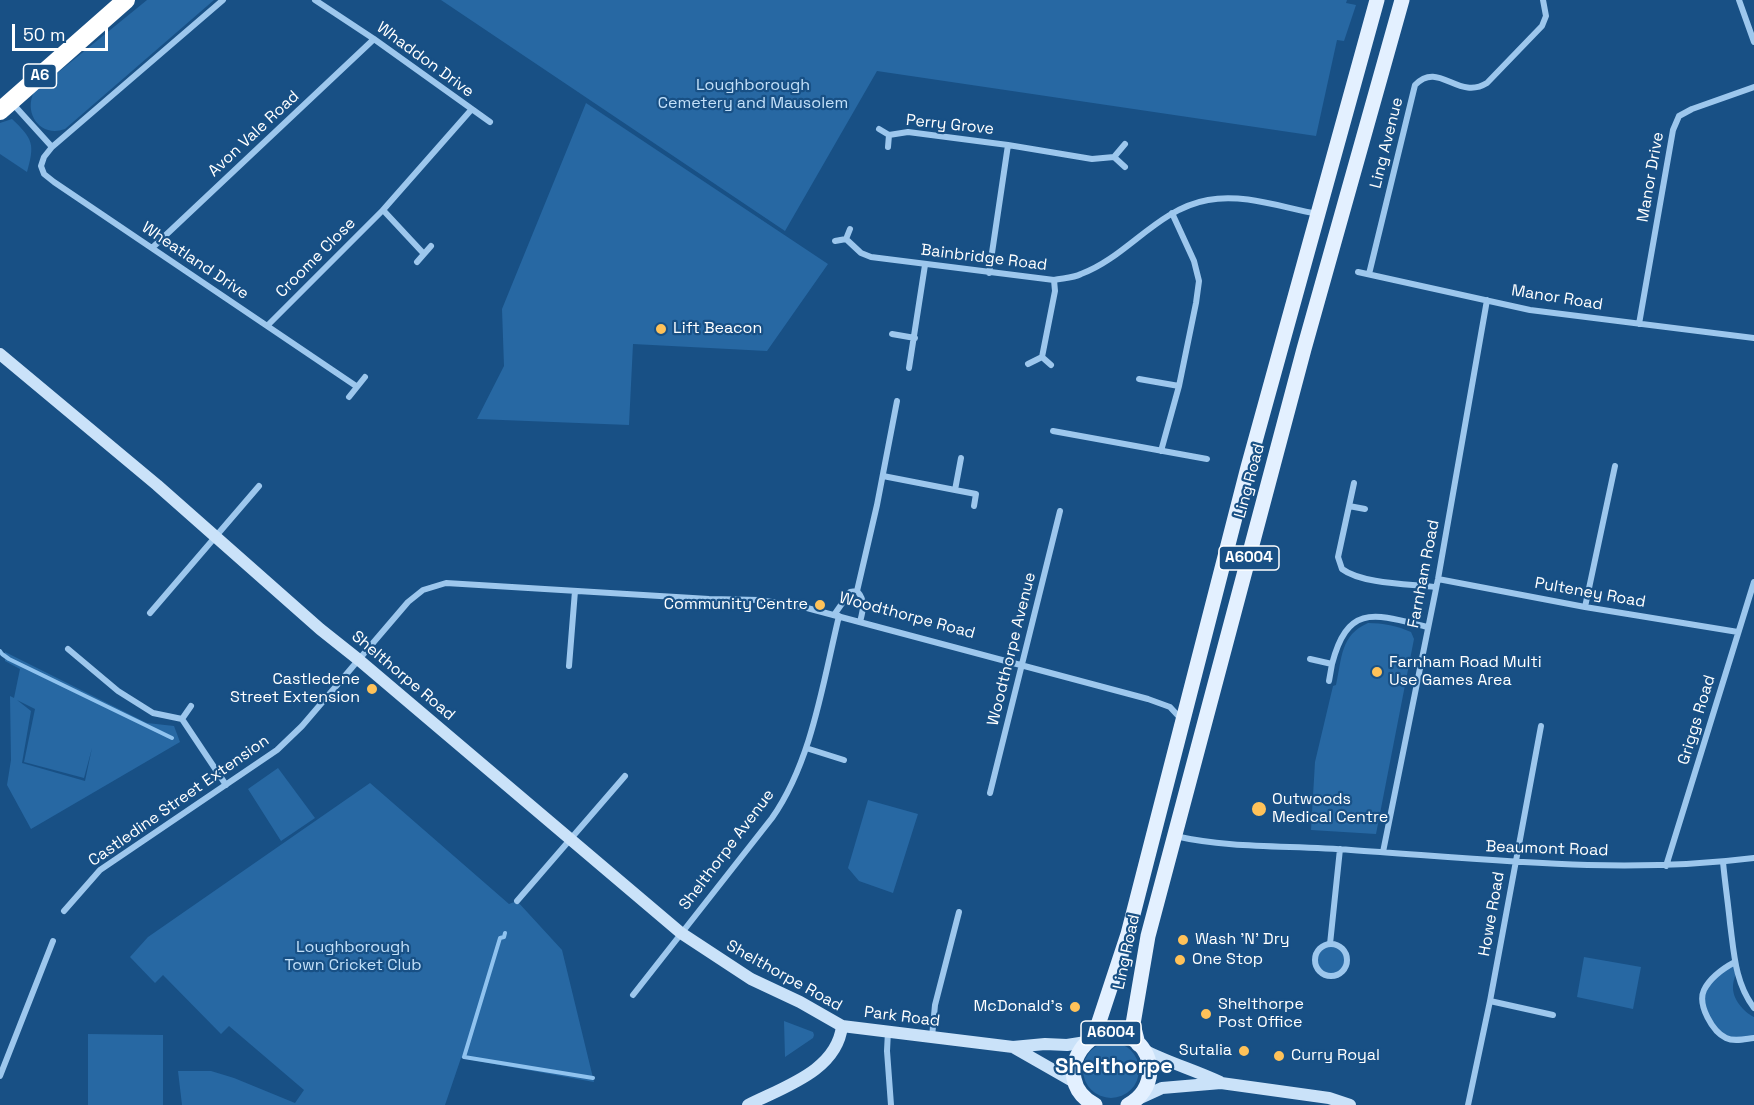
<!DOCTYPE html>
<html>
<head>
<meta charset="utf-8">
<style>
  body { margin:0 }
  #map { position:relative; width:1754px; height:1105px; overflow:hidden; background:#185085; font-family:"Space Grotesk",sans-serif }
  canvas { display:block }
  .scale { position:absolute; left:12px; top:24px; width:96px; height:27px; box-sizing:border-box; border:3px solid #fff; border-top:0; padding-left:8px; font-size:18px; line-height:21px; white-space:nowrap; color:#fff; -webkit-text-stroke:4px #185085; paint-order:stroke }
</style>
</head>
<body>
<div id="map">
<canvas width="1754" height="1105"></canvas>
<div class="scale">50 m</div>
</div>
<script>
const ctx = document.querySelector('canvas').getContext('2d');
ctx.lineJoin = 'round';
function fillPath(path, color) { ctx.fillStyle = color; ctx.fill(path, 'evenodd'); }
function stroke(path, color, width, dash) { ctx.strokeStyle = color; ctx.lineWidth = width; ctx.lineCap = dash ? 'butt' : 'round'; ctx.setLineDash(dash || []); ctx.stroke(path); }
function label(font, color, halo, rows, align = 'center') {
  ctx.font = font + ' "Space Grotesk",sans-serif'; ctx.lineWidth = 4.5; ctx.setLineDash([]); ctx.textBaseline = 'middle'; ctx.strokeStyle = halo; ctx.fillStyle = color; for (const [text, x, y, turn = 0] of rows) {
    ctx.save(); ctx.translate(x, y); ctx.rotate((+turn || 0) * Math.PI / 180); ctx.textAlign = isNaN(turn) ? turn : align; if (halo) ctx.strokeText(text, 0, 0); ctx.fillText(text, 0, 0); ctx.restore();
  }
}
fillPath(new Path2D(`
  M 147,0 L 214,0 L 65,129 C 41,138 23,114 34,92 Z
  M 441,0 L 1347,0 L 1346,3 L 1356,5 L 1344,41 L 1337,40 L 1316,136 L 877,71 L 785,231 Z
  M 586,103 L 828,264 L 767,351 L 633,344 L 629,425 L 477,419 L 504,366 L 502,309 Z
  M 12,119 C 33,139 35,144 27,172 L 0,154 L 0,123 Z
  M 1368,623 C 1382,623 1398,626 1411,632 L 1414,639 L 1376,834 L 1311,830 L 1315,762 L 1333,686 L 1336,685 C 1342,659 1340,635 1368,623 Z
  M 5,652 L 147,723 L 174,726 L 180,742 L 31,829 L 7,785 L 11,760 L 10,696 L 14,698 L 20,669 L 5,661 ZM 17,700 L 35,709 L 24,762 L 84,778 L 92,748 L 85,781 L 22,763 L 31,711 Z
  M 278,768 L 315,818 L 281,841 L 248,789 Z
  M 370,783 L 509,904 L 517,901 L 562,950 L 594,1082 L 461,1058 L 445,1105 L 182,1105 L 178,1071 L 211,1071 L 234,1078 L 295,1103 L 304,1090 L 229,1026 L 221,1034 L 163,975 L 155,983 L 130,957 L 148,937 Z
  M 868,800 L 918,814 L 893,893 L 859,881 L 848,868 Z
  M1315 960a16 16 0 1 1 32 0a16 16 0 1 1-32 0Z
  M 1584,957 L 1641,967 L 1633,1009 L 1577,997 Z
  M 1735,962 C 1738,975 1734,975 1733,986 C 1732,999 1744,1012 1754,1017 L 1754,1038 L 1724,1038 L 1707,1015 L 1702,992 L 1709,982 Z
  M 784,1021 L 813,1032 L 814,1035 L 813,1038 L 785,1057 Z
  M 88,1034 L 163,1035 L 163,1105 L 88,1105 Z
  M1083 1070a28 28 0 1 1 56 0a28 28 0 1 1-56 0Z`), '#2768a3');
stroke(new Path2D(`
  M 0,651 L 2,654 L 9,659 L 172,738
  M 505,933 L 504,937 L 500,938 L 464,1057 L 593,1078`), '#90c3ef', 4);
stroke(new Path2D(`
  M 223,0 L 52,147 L 44,157 L 41,166 L 44,174 L 54,182 L 356,386
  M 315,0 L 374,39 L 490,122
  M 1739,0 L 1754,42
  M 13,104 L 52,147
  M 879,129 L 889,135 L 908,132 L 1008,145 L 1092,159 L 1114,157
  M 1125,144 L 1114,157 L 1125,167
  M 888,147 L 889,135
  M 383,210 L 424,254
  M 846,239 L 861,253 L 871,257 L 1054,280 C 1063,278 1073,278 1081,274 C 1127,257 1157,209 1208,200 C 1244,193 1283,208 1318,214
  M 835,241 L 846,239 L 850,229
  M 152,248 L 374,39
  M 417,262 L 431,246
  M 1358,272 L 1530,310 L 1754,338
  M 989,273 L 1008,145
  M 1369,274 L 1415,85 C 1439,60 1458,101 1487,83 L 1542,26 L 1546,16 L 1543,0
  M 1639,324 L 1673,130 L 1679,116 L 1692,109 L 1754,87
  M 267,326 L 383,210 L 471,110
  M 892,334 L 915,338
  M 1042,357 L 1055,291 L 1054,280
  M 1028,364 L 1042,357 L 1051,365
  M 909,368 L 925,265
  M 1139,379 L 1179,386
  M 349,397 L 365,377
  M 1053,431 L 1207,459
  M 1161,451 L 1179,386 L 1196,303 L 1199,281 L 1194,261 L 1172,213
  M 961,458 L 955,490 L 976,494 L 974,506
  M 883,476 L 955,490
  M 1354,483 L 1338,557 L 1342,569 C 1362,584 1410,584 1435,587
  M 1349,506 L 1365,509
  M 1438,579 L 1585,607 L 1738,632
  M 857,591 L 877,505 L 897,401
  M 1585,607 L 1615,466
  M 150,613 L 259,486
  M 834,615 L 850,592 L 857,591 C 866,601 863,610 860,622
  M 68,649 L 118,691 L 153,713 L 182,719 L 226,785
  M 1310,659 L 1332,664 C 1348,603 1375,614 1427,627
  M 569,666 L 575,591
  M 1329,681 L 1332,664
  M 182,719 L 191,706
  M 806,748 L 844,760
  M 990,793 L 1060,511
  M 1175,836 C 1232,849 1293,845 1351,850 C 1485,859 1620,875 1754,858
  M 1383,852 L 1438,579 L 1487,300
  M 1723,862 C 1725,883 1728,903 1730,923 C 1734,953 1735,983 1754,1008
  M 1666,866 L 1754,582
  M 517,901 L 625,776
  M 64,911 L 100,870 L 277,750 L 302,726 L 408,602 L 423,590 L 446,583 L 709,599 L 760,600 L 807,608 L 1148,699 L 1170,707 L 1182,720
  M 1330,944 L 1340,849
  M1315 960a16 16 0 1 1 32 0a16 16 0 1 1-32 0Z
  M 1735,962 C 1722,969 1710,978 1704,990 C 1697,1005 1713,1032 1726,1038 C 1734,1042 1745,1039 1754,1038
  M 633,995 L 772,818 C 812,761 823,682 839,616
  M 1490,1001 L 1553,1015
  M 888,1031 L 887,1051 L 891,1105
  M 932,1037 L 935,1005 L 959,912
  M 0,1076 L 53,941
  M 1468,1105 L 1490,1001 L 1541,726`), '#9dc7ed', 6);
stroke(new Path2D(`
  M 0,354 L 157,485 L 320,629 L 359,660 L 681,933 L 751,979 L 800,1002 L 842,1026 L 1013,1047 L 1045,1044 L 1067,1045 L 1086,1042
  M 1013,1047 L 1076,1083
  M 1144,1050 C 1169,1063 1195,1070 1220,1082
  M 1138,1099 L 1162,1088 L 1221,1083 L 1329,1098 L 1350,1105
  M 748,1105 C 783,1087 837,1071 842,1026`), '#cae2f9', 12);
stroke(new Path2D(`
  M 1094,1037 L 1128,934 L 1248,467 L 1377,0
  M 1138,1044 L 1133,1024 L 1148,936 L 1304,349 L 1402,0
  M 1095,1105 C 1044,1078 1094,1006 1137,1042 C 1145,1049 1150,1060 1150,1071 C 1149,1086 1141,1098 1128,1105`), '#e3f0ff', 15);
stroke(new Path2D(`
  M 0,111 L 126,0`), '#fff', 18);
for (const [x, y, r, color] of [
  [661,329,6,"#ffc259"],
  [820,605,6,"#ffc259"],
  [1377,672,6,"#ffc259"],
  [372,689,6,"#ffc259"],
  [1259,809,8,"#ffc259"],
  [1183,940,6,"#ffc259"],
  [1180,960,6,"#ffc259"],
  [1075,1007,6,"#ffc259"],
  [1206,1014,6,"#ffc259"],
  [1244,1051,6,"#ffc259"],
  [1279,1056,6,"#ffc259"]
]) { const dot = new Path2D(); dot.arc(x, y, r, 0, 2 * Math.PI); ctx.fillStyle = color; ctx.fill(dot); stroke(dot, '#185085', 2); }
for (const [x, y, w] of [
  [40,76,33],
  [1249,558,60],
  [1111,1033,60]
]) { const box = new Path2D(); box.roundRect(x - w / 2, y - 12, w, 24, 4.5); ctx.fillStyle = '#185085'; ctx.fill(box); stroke(box, '#fff', 1.5); }
label('bold 15px', '#fff', null, [
  ["A6",40,76],
  ["A6004",1249,558],
  ["A6004",1111,1033]
]);
label('16px', '#fff', '#185085', [
  ["Whaddon Drive",425,60,36],
  ["Perry Grove",950,125,6],
  ["Avon Vale Road",254,134,-43],
  ["Ling Avenue",1387,143,-76],
  ["Manor Drive",1651,177,-80],
  ["Croome Close",316,258,-45],
  ["Bainbridge Road",984,258,7],
  ["Wheatland Drive",195,261,34],
  ["Manor Road",1557,298,9],
  ["Ling Road",1250,481,-75],
  ["Farnham Road",1424,574,-79],
  ["Pulteney Road",1590,593,10],
  ["Woodthorpe Road",907,616,15],
  ["Woodthorpe Avenue",1012,649,-76],
  ["Shelthorpe Road",403,676,40],
  ["Griggs Road",1697,720,-73],
  ["Castledine Street Extension",179,801,-35],
  ["Beaumont Road",1547,849,2],
  ["Shelthorpe Avenue",727,850,-53],
  ["Howe Road",1492,914,-80],
  ["Ling Road",1127,952,-78],
  ["Shelthorpe Road",784,976,29],
  ["Park Road",902,1017,7]
]);
label('16px', '#c3e0f9', '#185085', [
  ["Loughborough",753,86],
  ["Cemetery and Mausolem",753,104],
  ["Loughborough",353,948],
  ["Town Cricket Club",353,966]
]);
label('16px', '#fff', '#185085', [
  ["Lift Beacon",673,329],
  ["Community Centre",808,605,"right"],
  ["Farnham Road Multi",1389,663],
  ["Use Games Area",1389,681],
  ["Castledene",360,680,"right"],
  ["Street Extension",360,698,"right"],
  ["Outwoods",1272,800],
  ["Medical Centre",1272,818],
  ["Wash 'N' Dry",1195,940],
  ["One Stop",1192,960],
  ["Shelthorpe",1218,1005],
  ["Post Office",1218,1023],
  ["McDonald's",1063,1007,"right"],
  ["Sutalia",1232,1051,"right"],
  ["Curry Royal",1291,1056]
], 'left');
label('bold 22px', '#fff', '#185085', [
  ["Shelthorpe",1114,1067]
]);
</script>
</body>
</html>
